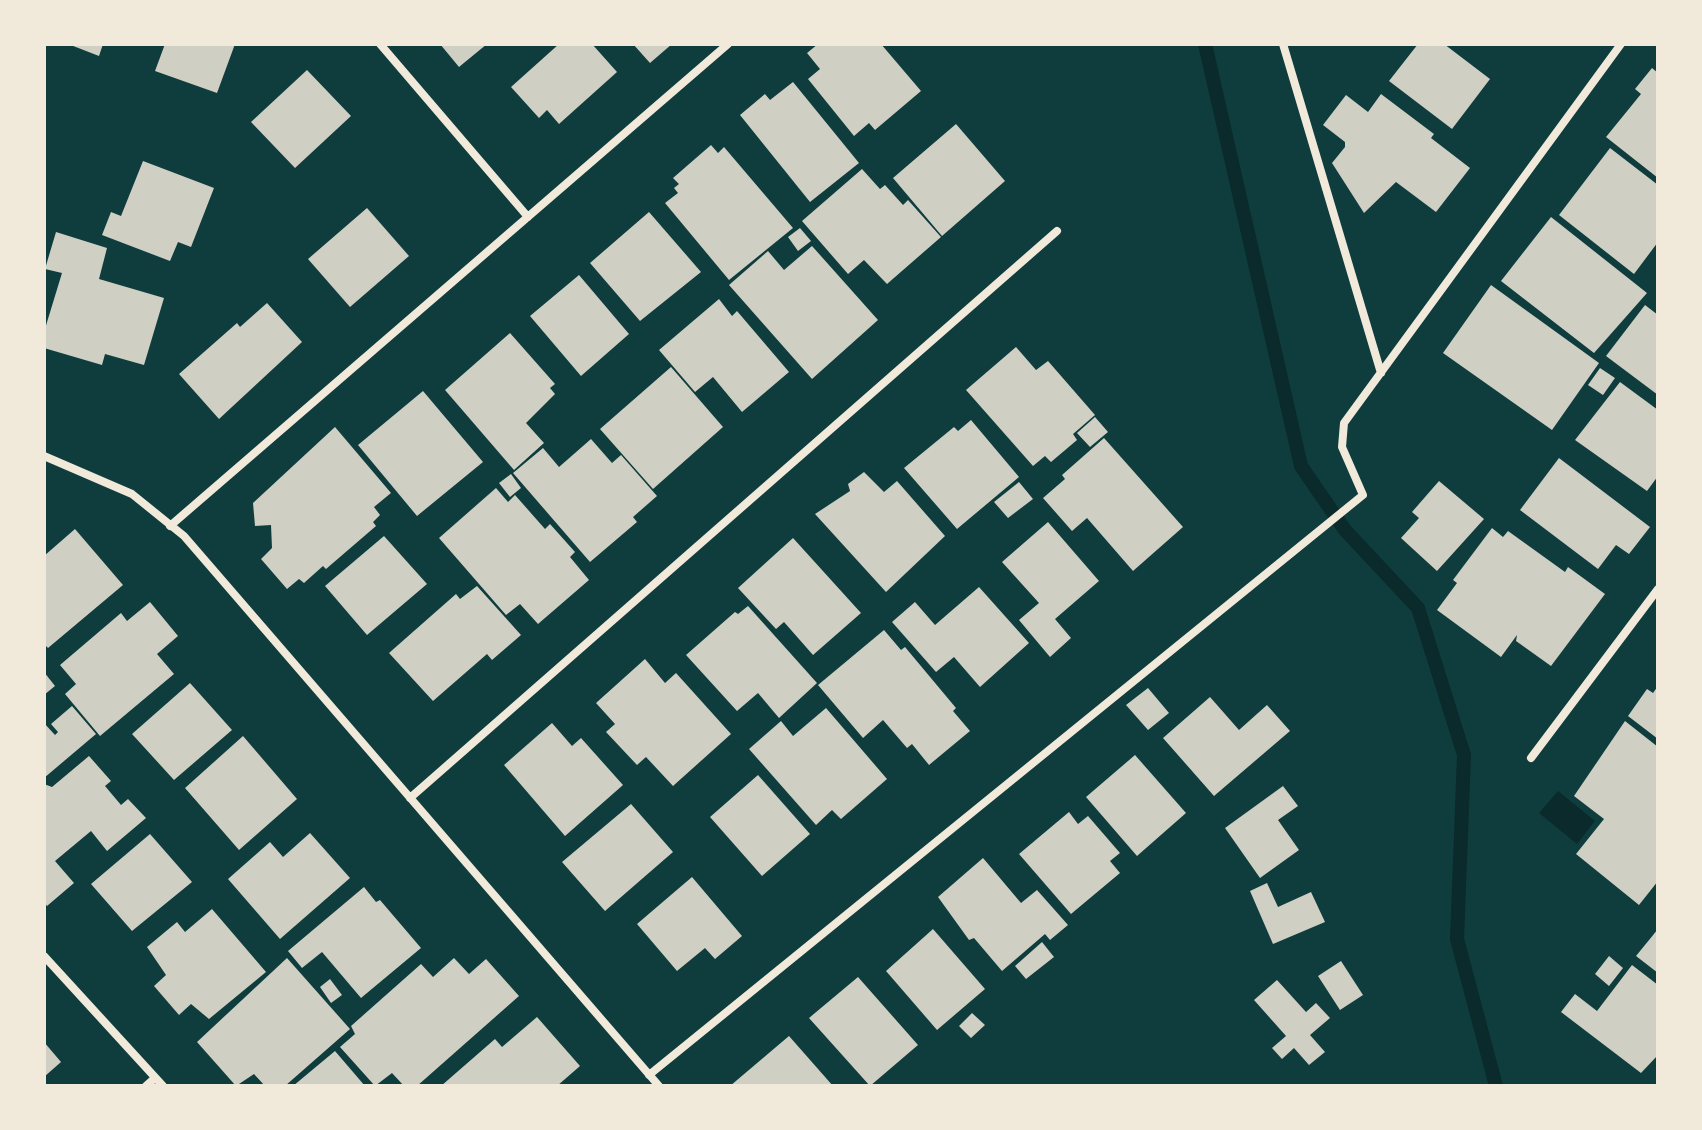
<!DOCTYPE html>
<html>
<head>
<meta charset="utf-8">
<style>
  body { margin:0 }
  #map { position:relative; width:1702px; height:1130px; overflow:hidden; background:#0f3d3e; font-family:Lato,sans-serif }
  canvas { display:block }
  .frame { position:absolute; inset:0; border:46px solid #f1e9da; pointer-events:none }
</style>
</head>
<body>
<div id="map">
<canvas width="1702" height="1130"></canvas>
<div class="frame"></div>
</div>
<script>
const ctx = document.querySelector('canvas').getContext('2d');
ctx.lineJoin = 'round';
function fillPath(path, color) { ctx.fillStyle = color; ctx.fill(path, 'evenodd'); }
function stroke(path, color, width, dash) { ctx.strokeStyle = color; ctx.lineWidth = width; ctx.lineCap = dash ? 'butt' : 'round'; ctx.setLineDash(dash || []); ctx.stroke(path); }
fillPath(new Path2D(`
  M 1558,791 L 1595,821 L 1577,844 L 1539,813 Z`), '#0a2a2b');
stroke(new Path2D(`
  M 1205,44 L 1301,466 L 1345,530 L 1418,608 L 1464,755 L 1457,939 L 1496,1086`), '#0a2a2b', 14);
fillPath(new Path2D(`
  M 68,44 L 103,44 L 99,56 Z
  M 165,44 L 235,44 L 217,93 L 155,71 Z
  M 440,44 L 487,44 L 459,67 Z
  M 559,44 L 592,44 L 617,72 L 559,124 L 547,110 L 539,118 L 511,87 Z
  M 633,44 L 672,44 L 650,63 Z
  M 818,44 L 881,44 L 921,91 L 875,130 L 869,123 L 854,136 L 808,79 L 820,69 L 807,53 Z
  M 1418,44 L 1444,44 L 1490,79 L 1452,129 L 1389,81 Z
  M 1652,68 L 1658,73 L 1658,178 L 1606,137 L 1641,94 L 1635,89 Z
  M 307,70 L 351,116 L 295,168 L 251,122 Z
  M 793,82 L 859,163 L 810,202 L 740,115 L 765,94 L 770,100 Z
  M 1381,94 L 1434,134 L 1431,138 L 1470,168 L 1436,212 L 1396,182 L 1364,213 L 1332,163 L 1345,147 L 1345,142 L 1323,125 L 1346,95 L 1368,112 Z
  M 956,124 L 1005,181 L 942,236 L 893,178 Z
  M 711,145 L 718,153 L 724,147 L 793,228 L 729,280 L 665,203 L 678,193 L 674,188 L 679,184 L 673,178 Z
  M 1610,148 L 1658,185 L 1658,242 L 1634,274 L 1559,215 Z
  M 143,161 L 214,188 L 191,247 L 178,242 L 170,261 L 102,235 L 111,212 L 121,216 Z
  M 862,169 L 880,189 L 885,185 L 903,205 L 908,200 L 941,237 L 887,284 L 864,260 L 848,274 L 802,221 Z
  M 367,208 L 409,256 L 350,307 L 308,259 Z
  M 649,212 L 701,272 L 640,321 L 590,263 Z
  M 1551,217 L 1647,293 L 1594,353 L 1501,281 Z
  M 800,228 L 811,241 L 798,251 L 788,237 Z
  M 56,232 L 107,248 L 99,279 L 164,298 L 144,365 L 105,354 L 102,365 L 44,348 L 44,332 L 62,273 L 45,269 Z
  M 812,246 L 878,320 L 812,379 L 729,285 L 768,251 L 784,270 Z
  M 579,275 L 629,334 L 581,376 L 530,316 Z
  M 1491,285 L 1599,363 L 1552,430 L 1443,353 Z
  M 719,299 L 732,316 L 737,311 L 789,372 L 742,412 L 713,377 L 695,392 L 659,350 Z
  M 267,303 L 302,342 L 219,419 L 179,374 L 237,323 L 240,327 Z
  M 1645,305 L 1658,315 L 1658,395 L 1606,356 Z
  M 510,333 L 555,384 L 550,388 L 555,394 L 526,423 L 544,443 L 514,470 L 445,390 Z
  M 1016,347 L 1036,370 L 1048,361 L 1095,415 L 1073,434 L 1077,440 L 1051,462 L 1045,456 L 1033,466 L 966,390 Z
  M 671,367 L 723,427 L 653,489 L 600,429 Z
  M 1600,368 L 1615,378 L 1603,395 L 1588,385 Z
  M 1620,382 L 1658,410 L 1658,476 L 1647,491 L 1575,440 Z
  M 423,391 L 483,462 L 417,516 L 358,445 Z
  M 1095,417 L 1108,432 L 1090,447 L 1077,433 Z
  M 971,420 L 1019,477 L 957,529 L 904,468 L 954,427 L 958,431 Z
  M 335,427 L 391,493 L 374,507 L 380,515 L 373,522 L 376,526 L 326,569 L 323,566 L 304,583 L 299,579 L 287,589 L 261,559 L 272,548 L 271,525 L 255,526 L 253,503 Z
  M 1104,438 L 1183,527 L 1133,571 L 1087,518 L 1072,531 L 1043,498 L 1065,479 L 1062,475 Z
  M 591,439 L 612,463 L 621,455 L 657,496 L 633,517 L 637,522 L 590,562 L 513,473 L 543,448 L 559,467 Z
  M 1559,458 L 1650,527 L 1629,554 L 1616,545 L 1598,569 L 1520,510 Z
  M 864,472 L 884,492 L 897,481 L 945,536 L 886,592 L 815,514 L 850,491 L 848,484 Z
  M 511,474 L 521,488 L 510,497 L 499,483 Z
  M 1439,481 L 1484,519 L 1437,571 L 1401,538 L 1419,518 L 1412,512 Z
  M 1019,482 L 1033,499 L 1008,518 L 994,502 Z
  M 496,488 L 508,502 L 515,495 L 545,529 L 550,524 L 575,552 L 570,557 L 589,580 L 538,624 L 520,604 L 506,615 L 439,538 Z
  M 1048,522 L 1099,581 L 1055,619 L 1071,638 L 1050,657 L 1019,620 L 1039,603 L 1002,562 Z
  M 1492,528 L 1503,537 L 1508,531 L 1565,572 L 1568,567 L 1605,594 L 1551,666 L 1516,641 L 1517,635 L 1501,657 L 1437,610 L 1457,583 L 1453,580 Z
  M 75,529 L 123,585 L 48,648 L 44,644 L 44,556 Z
  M 384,536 L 427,584 L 367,635 L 325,586 Z
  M 793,538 L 861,613 L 813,655 L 784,622 L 776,629 L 738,588 Z
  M 477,586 L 521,635 L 492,660 L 487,654 L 433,701 L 389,653 L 456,594 L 460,599 Z
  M 979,587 L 1029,643 L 980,687 L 954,657 L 936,672 L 892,622 L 915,602 L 935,625 Z
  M 150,602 L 178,636 L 157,654 L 174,674 L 100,736 L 65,694 L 76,684 L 60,665 L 121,613 L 127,621 Z
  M 748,606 L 817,683 L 779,718 L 758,693 L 737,711 L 686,655 L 735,612 L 738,614 Z
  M 884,630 L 901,650 L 905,647 L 956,708 L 953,711 L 970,731 L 929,765 L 912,744 L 907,748 L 883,720 L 863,738 L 818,685 Z
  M 645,659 L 665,683 L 676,673 L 731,734 L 673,786 L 646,757 L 637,765 L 606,732 L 615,724 L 596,703 Z
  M 44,672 L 55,686 L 44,695 Z
  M 190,683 L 232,730 L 174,780 L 132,734 Z
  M 1658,686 L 1658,739 L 1628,716 L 1647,689 L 1653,693 Z
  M 1148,688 L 1169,713 L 1148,730 L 1126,705 Z
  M 1210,697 L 1239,730 L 1267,705 L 1290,731 L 1214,796 L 1163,738 Z
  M 72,706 L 96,734 L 44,778 L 44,723 L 55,735 L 58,732 L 51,724 Z
  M 826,708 L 887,779 L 841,819 L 832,810 L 816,825 L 749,749 L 781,721 L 793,736 Z
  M 1625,721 L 1658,747 L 1658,881 L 1639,905 L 1576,854 L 1604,819 L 1574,796 Z
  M 552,723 L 572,746 L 581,738 L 623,785 L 565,836 L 504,765 Z
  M 243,736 L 297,799 L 239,850 L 185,788 Z
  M 1135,755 L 1186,813 L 1137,856 L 1086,797 Z
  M 89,756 L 111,781 L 105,786 L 121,805 L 128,799 L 146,818 L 107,851 L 91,831 L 55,861 L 74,883 L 47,906 L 44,902 L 44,784 L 52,787 Z
  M 758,775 L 810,834 L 762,876 L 710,817 Z
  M 1283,786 L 1298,806 L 1278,820 L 1299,850 L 1260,878 L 1225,828 Z
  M 631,804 L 673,852 L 605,911 L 562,862 Z
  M 1069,812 L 1078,824 L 1088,816 L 1120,853 L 1110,861 L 1120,873 L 1071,914 L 1019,854 Z
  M 310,833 L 350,878 L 280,939 L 228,879 L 270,842 L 283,857 Z
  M 150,834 L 192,882 L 132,931 L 91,884 Z
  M 983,858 L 1021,903 L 1037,890 L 1068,925 L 1050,940 L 1045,934 L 1002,971 L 974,938 L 969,940 L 938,897 Z
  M 692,877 L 742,936 L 715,959 L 705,948 L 677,971 L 637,924 Z
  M 1267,883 L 1278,907 L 1311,892 L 1325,922 L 1273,944 L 1250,891 Z
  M 364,887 L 376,902 L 380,900 L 421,948 L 361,998 L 322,952 L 302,968 L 288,951 Z
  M 212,909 L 266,972 L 209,1019 L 191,1004 L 179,1015 L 154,986 L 166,975 L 147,947 L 177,922 L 185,932 Z
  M 933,929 L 985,989 L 937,1030 L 886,971 Z
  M 1658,929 L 1658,973 L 1636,956 Z
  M 1042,942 L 1054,957 L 1026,979 L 1015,966 Z
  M 1609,956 L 1623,968 L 1609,986 L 1595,974 Z
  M 287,958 L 350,1029 L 285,1086 L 265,1086 L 254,1074 L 236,1086 L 197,1042 Z
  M 454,958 L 469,974 L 486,959 L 519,996 L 417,1086 L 404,1086 L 392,1073 L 375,1086 L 340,1047 L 355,1034 L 351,1026 L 421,964 L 433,977 Z
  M 1341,961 L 1363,995 L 1340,1010 L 1318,976 Z
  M 1632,965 L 1658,985 L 1658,1055 L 1641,1073 L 1561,1012 L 1575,994 L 1597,1011 Z
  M 858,977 L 918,1045 L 870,1086 L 809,1018 Z
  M 330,979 L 342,995 L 331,1003 L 320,987 Z
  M 1277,980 L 1306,1012 L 1316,1003 L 1330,1018 L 1310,1035 L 1325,1052 L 1309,1065 L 1294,1048 L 1282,1059 L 1272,1048 L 1286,1036 L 1254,1000 Z
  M 972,1013 L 985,1025 L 971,1038 L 959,1026 Z
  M 537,1017 L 580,1066 L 557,1086 L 441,1086 L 495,1039 L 502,1047 Z
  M 789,1036 L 833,1086 L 730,1086 Z
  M 44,1042 L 61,1062 L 44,1077 Z
  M 335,1051 L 365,1086 L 293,1086 Z`), '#cfcfc3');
stroke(new Path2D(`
  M 380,44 L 528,217
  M 1283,44 L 1381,373
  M 44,456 L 132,494 L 184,536 L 659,1086
  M 170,526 L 728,44
  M 1531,758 L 1658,589
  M 410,798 L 1057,231
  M 44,956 L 163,1086
  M 649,1075 L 1363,495 L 1342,447 L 1344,423 L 1621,44
  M 146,1086 L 155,1078`), '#f1e9da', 8);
</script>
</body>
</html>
